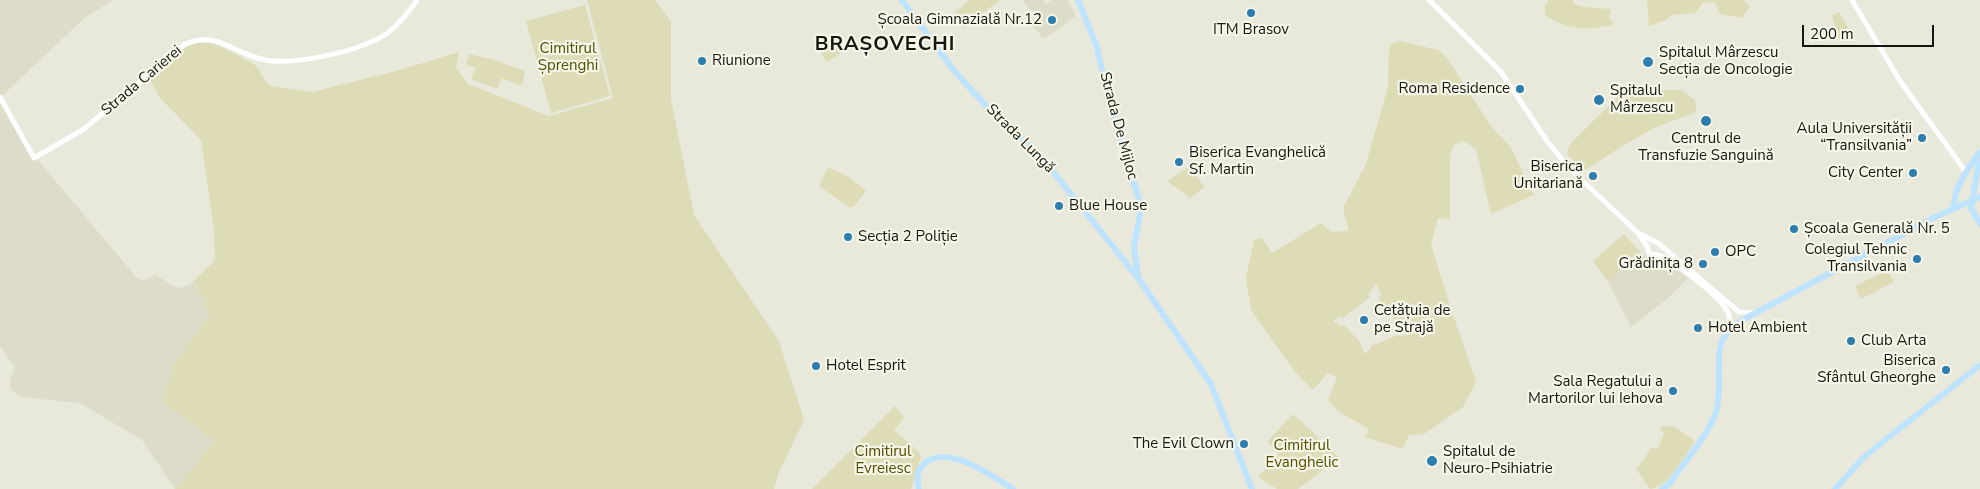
<!DOCTYPE html>
<html>
<head>
<meta charset="utf-8">
<style>
  body { margin:0 }
  #map { position:relative; width:1980px; height:489px; overflow:hidden; background:#e8e8db; font-family:"Nunito Sans",sans-serif }
  canvas { display:block }
  .scale { position:absolute; left:1802px; top:25px; width:132px; height:22px; box-sizing:border-box; border:2px solid #161612; border-top:0; padding-left:6px; font-size:15px; line-height:18px; white-space:nowrap; color:#161612; -webkit-text-stroke:4px #f5f5e8; paint-order:stroke }
</style>
</head>
<body>
<div id="map">
<canvas width="1980" height="489"></canvas>
<div class="scale">200 m</div>
</div>
<script>
const ctx = document.querySelector('canvas').getContext('2d');
ctx.lineJoin = 'round';
function fillPath(path, color) { ctx.fillStyle = color; ctx.fill(path, 'evenodd'); }
function stroke(path, color, width, dash) { ctx.strokeStyle = color; ctx.lineWidth = width; ctx.lineCap = dash ? 'butt' : 'round'; ctx.setLineDash(dash || []); ctx.stroke(path); }
function label(font, color, halo, rows, align = 'center') {
  ctx.font = font + ' "Nunito Sans",sans-serif'; ctx.lineWidth = 4.5; ctx.setLineDash([]); ctx.textBaseline = 'middle'; ctx.strokeStyle = halo; ctx.fillStyle = color; for (const [text, x, y, turn = 0] of rows) {
    ctx.save(); ctx.translate(x, y); ctx.rotate((+turn || 0) * Math.PI / 180); ctx.textAlign = isNaN(turn) ? turn : align; if (halo) ctx.strokeText(text, 0, 0); ctx.fillText(text, 0, 0); ctx.restore();
  }
}
fillPath(new Path2D(`
  M 0,0 L 113,0 L 83,19 L 2,96 L 37,159 L 137,278 L 142,280 L 147,280 L 155,274 L 173,286 L 180,288 L 190,285 L 194,281 L 210,314 L 174,365 L 215,441 L 175,489 L 142,440 L 80,403 L 20,397 L 10,389 L 10,381 L 15,367 L 0,346 Z
  M 1022,0 L 1043,0 L 1047,4 L 1052,0 L 1068,0 L 1076,16 L 1044,39 L 1031,24 L 1037,17 Z
  M 1641,253 L 1651,260 L 1656,256 L 1688,278 L 1667,299 L 1631,327 L 1608,282 Z`), '#dddcc9');
fillPath(new Path2D(`
  M 587,0 L 655,0 L 671,21 L 671,99 L 694,215 L 779,341 L 804,420 L 778,474 L 774,489 L 175,489 L 215,441 L 162,401 L 174,365 L 210,314 L 194,281 L 215,260 L 214,229 L 201,140 L 159,97 L 149,77 C 199,35 197,32 255,65 C 262,72 263,81 271,86 L 312,92 L 400,70 L 459,52 L 456,68 L 468,84 L 549,116 L 613,98 Z
  M 970,0 L 1000,0 L 963,28 L 953,14 Z
  M 1549,0 L 1573,0 L 1574,4 L 1584,7 L 1611,9 L 1609,17 L 1614,24 C 1590,31 1566,30 1545,15 L 1545,5 Z
  M 1647,0 L 1744,0 L 1750,6 L 1742,18 L 1720,14 L 1715,2 L 1703,3 L 1695,13 L 1672,15 L 1666,20 L 1649,26 Z
  M 585,5 L 610,96 L 551,113 L 526,21 Z
  M 1839,12 L 1853,36 L 1839,40 L 1832,15 Z
  M 838,39 L 845,50 L 827,62 L 820,52 Z
  M 1400,41 L 1438,50 L 1447,58 L 1493,129 L 1510,146 L 1534,195 L 1491,214 L 1476,149 L 1464,141 L 1454,145 L 1450,155 L 1450,219 L 1438,218 L 1431,244 L 1450,306 L 1476,382 L 1463,407 L 1424,434 L 1409,435 L 1402,449 L 1365,437 L 1369,429 L 1338,411 L 1328,400 L 1337,377 L 1328,373 L 1313,390 L 1295,372 L 1251,310 L 1246,278 L 1254,240 L 1262,238 L 1272,253 L 1321,223 L 1331,232 L 1349,231 L 1343,208 L 1366,164 L 1388,87 L 1389,48 L 1393,43 ZM 1376,284 L 1381,294 L 1379,299 L 1400,327 L 1404,327 L 1409,335 L 1399,336 L 1398,335 L 1371,346 L 1371,348 L 1365,354 L 1361,347 L 1361,343 L 1344,325 L 1340,326 L 1333,321 L 1341,316 L 1343,318 L 1370,297 L 1368,294 Z
  M 469,54 L 491,59 L 525,71 L 522,86 L 502,78 L 497,89 L 471,79 L 476,68 L 466,64 Z
  M 1681,90 L 1695,100 L 1696,112 L 1654,128 L 1619,148 L 1587,169 L 1582,169 L 1567,154 L 1570,144 L 1624,91 Z
  M 1190,166 L 1204,187 L 1190,198 L 1167,181 Z
  M 828,167 L 849,177 L 866,191 L 853,207 L 849,207 L 819,186 Z
  M 1624,234 L 1641,253 L 1608,282 L 1593,261 Z
  M 1888,270 L 1894,282 L 1861,299 L 1855,286 Z
  M 895,406 L 904,418 L 894,430 L 919,452 L 921,457 L 911,489 L 812,489 Z
  M 1293,414 L 1339,457 L 1298,489 L 1277,489 L 1258,477 L 1279,454 L 1267,442 Z
  M 1662,426 L 1675,427 L 1695,441 C 1684,457 1670,486 1650,489 L 1636,469 L 1645,458 L 1651,447 L 1658,449 L 1664,433 L 1660,429 Z`), '#dedcb6');
stroke(new Path2D(`
  M 1429,0 L 1501,72 L 1547,141 L 1572,171 L 1638,233 L 1658,243 L 1739,312 L 1755,313
  M 1852,0 L 1900,81 L 1966,172
  M 0,97 L 34,158 L 84,129 L 185,44 C 218,31 231,52 261,59 C 291,67 361,51 386,34 C 399,25 408,13 417,0
  M 1639,235 L 1647,246 L 1649,253 C 1654,255 1658,254 1664,257 C 1680,266 1723,298 1729,315 C 1731,321 1730,325 1728,330`), '#fff', 5);
stroke(new Path2D(`
  M 902,0 L 955,72 L 992,112 L 1038,153 L 1138,278 L 1211,384 L 1252,489
  M 1078,0 L 1097,47 L 1108,99 L 1139,200 L 1140,214 L 1134,247 L 1138,276
  M 1980,155 L 1971,208 L 1980,224
  M 1954,208 C 1953,188 1968,169 1979,153
  M 919,489 C 916,480 917,470 924,464 C 947,442 993,477 1013,489
  M 1662,489 L 1670,483 C 1684,462 1706,438 1715,415 C 1724,393 1713,350 1725,336 C 1730,328 1738,323 1746,318 L 1937,216 L 1980,197
  M 1835,489 L 1865,456 L 1980,365`), '#bee3fe', 6);
for (const [x, y, r, color] of [
  [1251,13,5,"#2d7dae"],
  [1052,20,5,"#2d7dae"],
  [702,61,5,"#2d7dae"],
  [1648,62,6,"#2d7dae"],
  [1520,89,5,"#2d7dae"],
  [1599,100,6,"#2d7dae"],
  [1706,121,6,"#2d7dae"],
  [1922,138,5,"#2d7dae"],
  [1179,162,5,"#2d7dae"],
  [1913,173,5,"#2d7dae"],
  [1593,176,5,"#2d7dae"],
  [1059,206,5,"#2d7dae"],
  [1794,229,5,"#2d7dae"],
  [848,237,5,"#2d7dae"],
  [1715,252,5,"#2d7dae"],
  [1917,259,5,"#2d7dae"],
  [1703,264,5,"#2d7dae"],
  [1364,320,5,"#2d7dae"],
  [1698,328,5,"#2d7dae"],
  [1851,341,5,"#2d7dae"],
  [816,366,5,"#2d7dae"],
  [1946,370,5,"#2d7dae"],
  [1673,391,5,"#2d7dae"],
  [1244,444,5,"#2d7dae"],
  [1432,461,6,"#2d7dae"]
]) { const dot = new Path2D(); dot.arc(x, y, r, 0, 2 * Math.PI); ctx.fillStyle = color; ctx.fill(dot); stroke(dot, '#f5f5e8', 2); }
label('15px', '#161612', '#f5f5e8', [
  ["Școala Gimnazială Nr.12",1042,20,"right"],
  ["ITM Brasov",1251,30,"center"],
  ["Spitalul Mârzescu",1659,53],
  ["Secția de Oncologie",1659,70],
  ["Riunione",712,61],
  ["Roma Residence",1510,89,"right"],
  ["Spitalul",1610,91],
  ["Mârzescu",1610,108],
  ["Aula Universității",1912,129,"right"],
  ["“Transilvania”",1912,146,"right"],
  ["Centrul de",1706,139,"center"],
  ["Transfuzie Sanguină",1706,156,"center"],
  ["Biserica Evanghelică",1189,153],
  ["Sf. Martin",1189,170],
  ["Biserica",1583,167,"right"],
  ["Unitariană",1583,184,"right"],
  ["City Center",1903,173,"right"],
  ["Blue House",1069,206],
  ["Școala Generală Nr. 5",1804,229],
  ["Secția 2 Poliție",858,237],
  ["Colegiul Tehnic",1907,250,"right"],
  ["Transilvania",1907,267,"right"],
  ["OPC",1725,252],
  ["Grădinița 8",1693,264,"right"],
  ["Cetățuia de",1374,311],
  ["pe Strajă",1374,328],
  ["Hotel Ambient",1708,328],
  ["Club Arta",1861,341],
  ["Biserica",1936,361,"right"],
  ["Sfântul Gheorghe",1936,378,"right"],
  ["Hotel Esprit",826,366],
  ["Sala Regatului a",1663,382,"right"],
  ["Martorilor lui Iehova",1663,399,"right"],
  ["The Evil Clown",1234,444,"right"],
  ["Spitalul de",1443,452],
  ["Neuro-Psihiatrie",1443,469]
], 'left');
label('15px', '#534e00', '#f5f5e8', [
  ["Cimitirul",568,49],
  ["Șprenghi",568,66],
  ["Cimitirul",1302,446],
  ["Evanghelic",1302,463],
  ["Cimitirul",883,452],
  ["Evreiesc",883,469]
]);
label('15px', '#161612', '#f5f5e8', [
  ["Strada Carierei",142,81,-40],
  ["Strada De Mijloc",1118,126,75],
  ["Strada Lungă",1020,139,45]
]);
ctx.letterSpacing = '1px';
label('bold 20px', '#161612', '#f5f5e8', [
  ["BRAȘOVECHI",885,45]
]);
ctx.letterSpacing = '0px';
</script>
</body>
</html>
